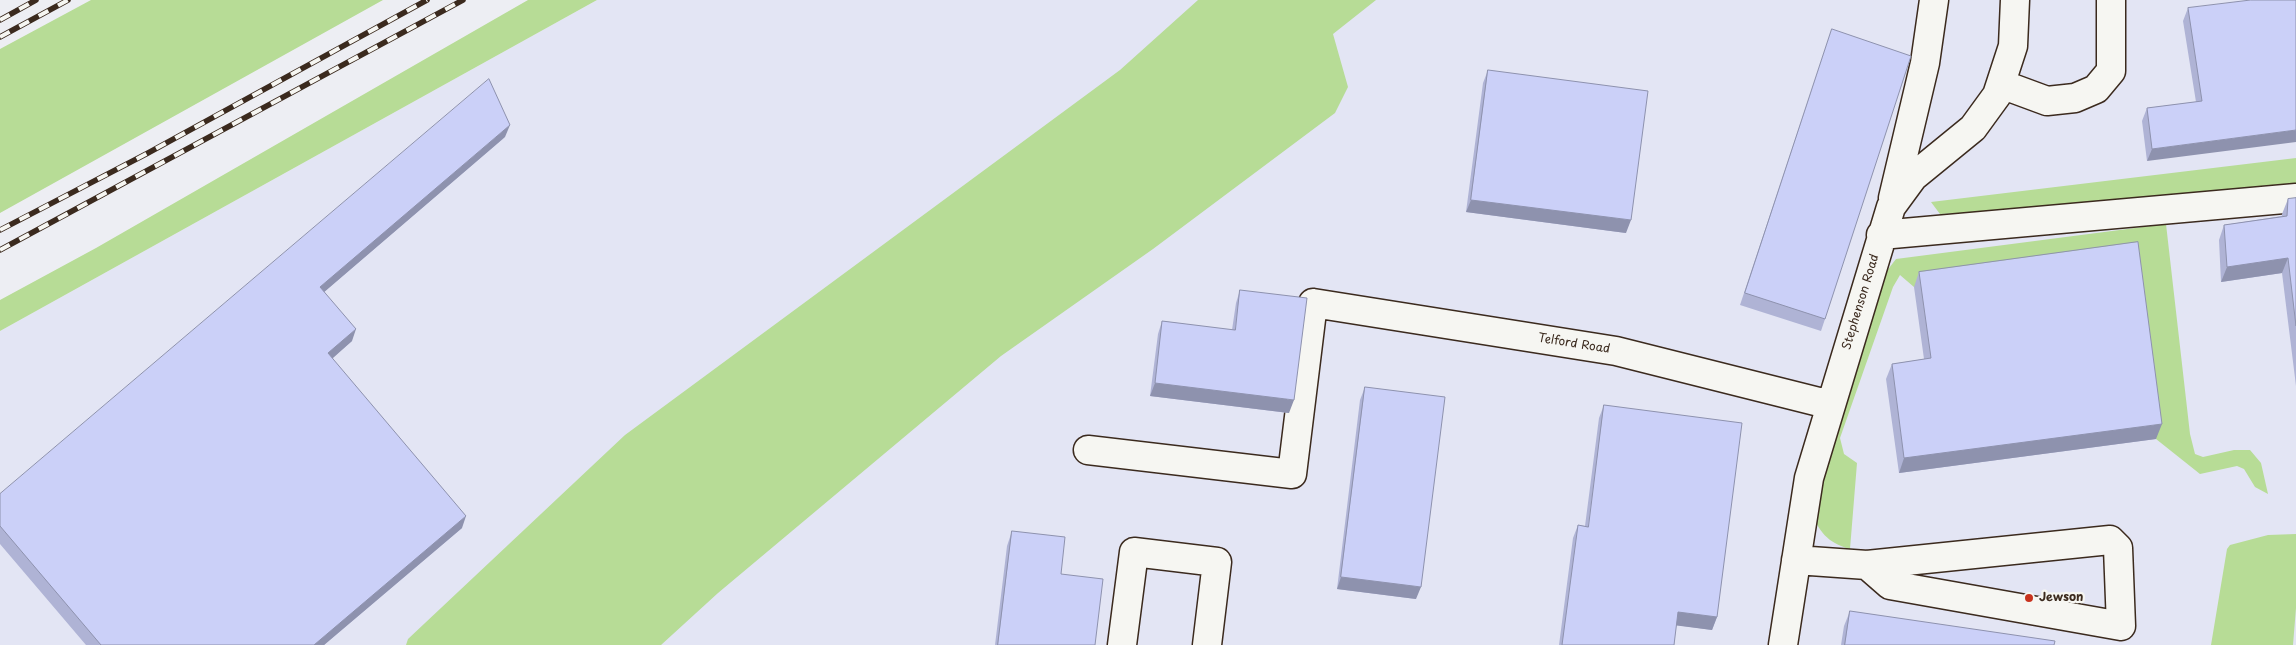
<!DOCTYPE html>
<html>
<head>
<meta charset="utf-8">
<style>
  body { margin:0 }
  canvas { display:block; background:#edeef3 }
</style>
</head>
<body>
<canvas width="2296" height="645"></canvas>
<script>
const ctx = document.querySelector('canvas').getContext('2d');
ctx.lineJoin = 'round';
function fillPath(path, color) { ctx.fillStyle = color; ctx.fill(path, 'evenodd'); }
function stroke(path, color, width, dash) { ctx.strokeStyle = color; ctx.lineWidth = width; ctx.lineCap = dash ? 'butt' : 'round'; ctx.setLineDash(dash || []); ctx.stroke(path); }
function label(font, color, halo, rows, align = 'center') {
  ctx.font = font + ' "Playpen Sans",sans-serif'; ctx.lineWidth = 4.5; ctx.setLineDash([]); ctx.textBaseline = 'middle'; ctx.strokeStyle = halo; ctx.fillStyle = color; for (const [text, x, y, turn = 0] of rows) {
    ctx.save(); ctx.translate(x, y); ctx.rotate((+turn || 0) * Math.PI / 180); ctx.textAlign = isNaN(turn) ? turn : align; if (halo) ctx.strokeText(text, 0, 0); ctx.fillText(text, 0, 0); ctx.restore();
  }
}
fillPath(new Path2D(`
  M 597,0 L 2296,0 L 2296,645 L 0,645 L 0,331 Z`), '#e3e5f4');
fillPath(new Path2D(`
  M 91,0 L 383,0 L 0,213 L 0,49 Z
  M 528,0 L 597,0 L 0,331 L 0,300 L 96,248 Z
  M 1198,0 L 1376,0 L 1333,34 L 1348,87 L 1335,113 L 1153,249 L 1001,356 L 718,593 L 661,645 L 406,645 L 408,639 L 625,435 L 1120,70 Z
  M 2296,158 L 2296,183 L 1966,213 L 1940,214 L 1931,202 Z
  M 2166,224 L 2190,434 L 2195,454 L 2203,457 L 2234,450 L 2250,450 L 2261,463 L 2268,494 L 2255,487 L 2244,469 L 2237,466 L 2200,474 L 2156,439 L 2132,258 L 1914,287 L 1900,275 L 1893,287 L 1840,438 L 1844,454 L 1857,463 L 1850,549 C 1826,542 1820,532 1810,510 L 1883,276 L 1896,259 Z
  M 2296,534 L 2296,608 L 2293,645 L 2211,645 L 2227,549 L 2230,545 L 2268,535 Z`), '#b7dc96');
const minor = new Path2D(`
  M 2001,84 L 2047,101 L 2075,98 L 2096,89 L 2111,71 L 2111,0
  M 1893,198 L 1925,63 L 1934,0
  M 1881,235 L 2296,198
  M 1088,450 L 1292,474 L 1313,303 L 1616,351 L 1831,405
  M 1796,560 L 1867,565 L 2110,540 L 2118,548 L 2121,626 L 1890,585 L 1867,565
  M 1122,645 L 1134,552 L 1217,562 L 1207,645
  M 1783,645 L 1809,478 L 1891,207 L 1913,177 L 1973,128 L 1997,95 L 2013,46 L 2015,0`);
stroke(minor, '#3b2a1e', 31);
stroke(minor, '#f6f6f2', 28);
const rail = new Path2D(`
  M 0,20 L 36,0
  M 0,37 L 68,0
  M 0,230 L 148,153 L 427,0
  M 0,250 L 463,0`);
stroke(rail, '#3b2a1e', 5.5);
stroke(rail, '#f6f6f2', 4, [11]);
fillPath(new Path2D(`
  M 2296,0 L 2147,161 L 2142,121 L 2147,108 L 2196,102 L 2183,21 L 2188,8 Z
  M 1832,29 L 1825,319 L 1821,331 L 1740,305 Z
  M 1488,70 L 1626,233 L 1466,212 L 1483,83 Z
  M 505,137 L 324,292 L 352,341 L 332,358 L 462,528 L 324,645 L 86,645 L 0,544 L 0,494 Z
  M 2296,198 L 2296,386 L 2282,273 L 2221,282 L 2219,240 L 2224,225 L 2282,216 L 2282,214 L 2288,199 Z
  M 1919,272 L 2156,439 L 1899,473 L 1886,379 L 1892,364 L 1924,359 L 1914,287 Z
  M 1240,290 L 1289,413 L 1150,396 L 1158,334 L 1162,321 L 1232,330 L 1236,303 Z
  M 1365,387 L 1416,599 L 1337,589 L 1360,400 Z
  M 1604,405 L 1717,617 L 1712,630 L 1676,625 L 1674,645 L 1559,645 L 1573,538 L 1578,525 L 1585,526 L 1599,418 Z
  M 1012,531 L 1061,574 L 1095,645 L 995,645 L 1007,546 Z
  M 1850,611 L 2054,645 L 1841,645 L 1844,626 Z`), '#afb3d5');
fillPath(new Path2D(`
  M 510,125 L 505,137 L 316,299 L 320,287 Z
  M 2296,130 L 2296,142 L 2147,161 L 2152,149 Z
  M 1471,200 L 1631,220 L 1626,233 L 1466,212 Z
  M 2288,258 L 2282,273 L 2221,282 L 2227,267 Z
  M 356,329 L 352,341 L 324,366 L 328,353 Z
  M 1155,383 L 1294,400 L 1289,413 L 1150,396 Z
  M 2162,424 L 2156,439 L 1899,473 L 1904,458 Z
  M 466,516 L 462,528 L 324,645 L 314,645 Z
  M 1341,577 L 1421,587 L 1416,599 L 1337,589 Z
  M 1678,612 L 1717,617 L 1712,630 L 1673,625 Z`), '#8e92ae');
const building = new Path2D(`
  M 2251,0 L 2296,0 L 2296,130 L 2152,149 L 2147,108 L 2202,101 L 2188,8 Z
  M 1832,29 L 1911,56 L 1825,319 L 1745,293 Z
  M 1488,70 L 1648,91 L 1631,220 L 1471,200 Z
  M 489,79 L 510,125 L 320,287 L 356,329 L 328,353 L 466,516 L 314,645 L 101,645 L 0,526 L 0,494 Z
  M 2296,198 L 2296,326 L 2288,258 L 2227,267 L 2224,225 L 2287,216 L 2288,199 Z
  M 2138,242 L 2162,424 L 1904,458 L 1892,364 L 1931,358 L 1919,272 Z
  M 1240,290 L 1307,298 L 1294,400 L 1155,383 L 1162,321 L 1235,330 Z
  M 1365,387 L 1445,397 L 1421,587 L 1341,577 Z
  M 1604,405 L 1742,423 L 1717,617 L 1678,612 L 1674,645 L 1562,645 L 1578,525 L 1588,527 Z
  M 1012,531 L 1065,537 L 1061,574 L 1103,579 L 1095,645 L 998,645 Z
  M 1850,611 L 2055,641 L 2054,645 L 1845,645 Z`);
fillPath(building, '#cbd0f8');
stroke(building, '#8e92ae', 1);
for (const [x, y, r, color] of [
  [2029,598,5,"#c8321e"]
]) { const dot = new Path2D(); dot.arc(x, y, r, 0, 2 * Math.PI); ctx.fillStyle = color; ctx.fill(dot); stroke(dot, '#f6f6f2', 2); }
label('12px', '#3b2a1e', '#f6f6f2', [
  ["Stephenson Road",1861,302,-73],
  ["Telford Road",1574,344,9]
]);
label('bold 12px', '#3b2a1e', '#f6f6f2', [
  ["Jewson",2039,598]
], 'left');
</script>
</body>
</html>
